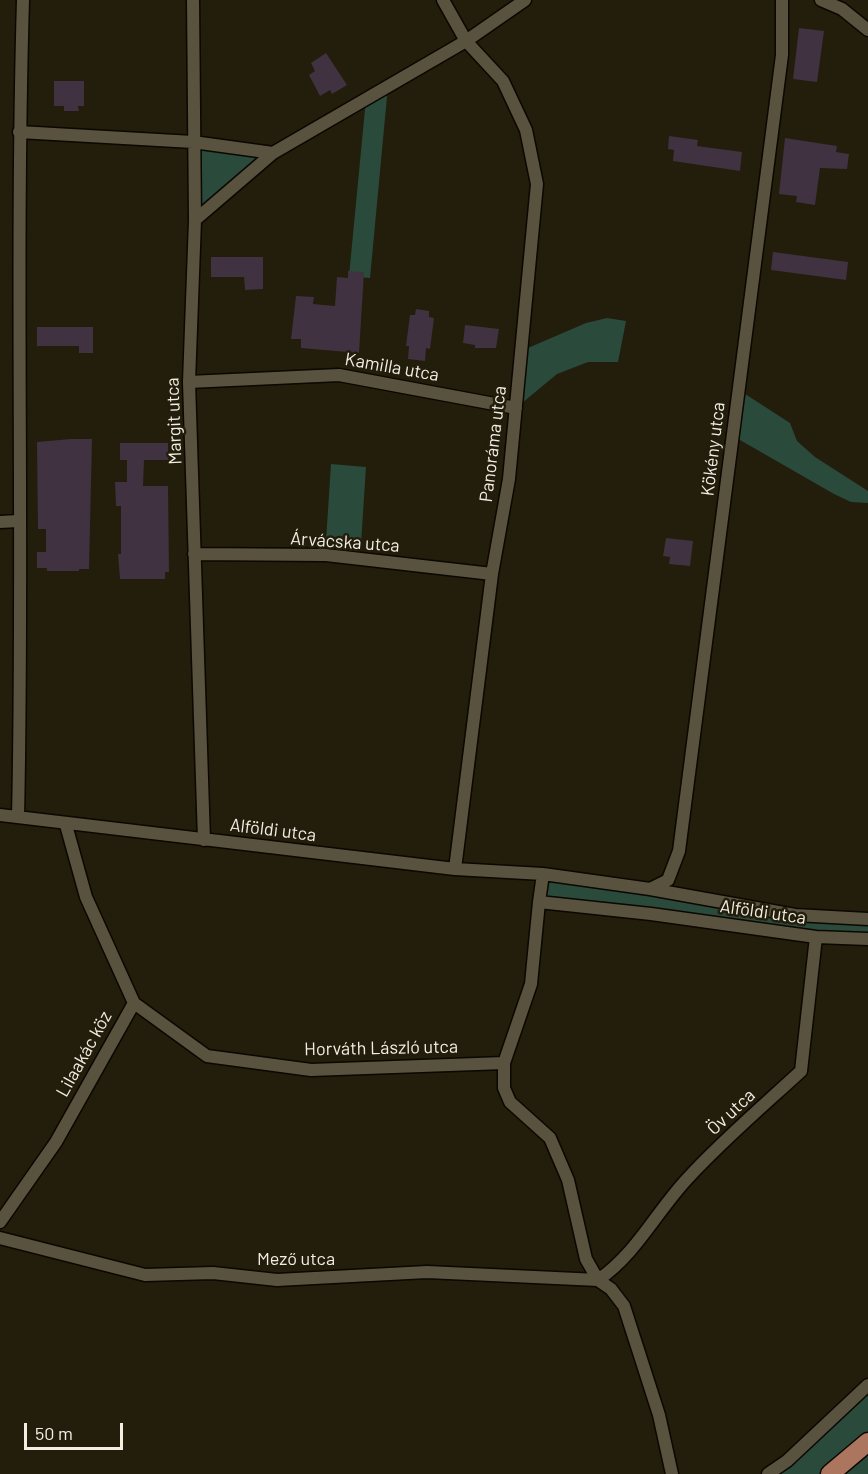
<!DOCTYPE html>
<html>
<head>
<meta charset="utf-8">
<style>
  body { margin:0 }
  #map { position:relative; width:868px; height:1474px; overflow:hidden; background:#231d0c; font-family:Barlow,sans-serif }
  canvas { display:block }
  .scale { position:absolute; left:24px; top:1423px; width:99px; height:27px; box-sizing:border-box; border:3px solid #f2eee3; border-top:0; padding-left:8px; font-size:18px; line-height:21px; white-space:nowrap; color:#f2eee3; -webkit-text-stroke:4px #231d0c; paint-order:stroke }
</style>
</head>
<body>
<div id="map">
<canvas width="868" height="1474"></canvas>
<div class="scale">50 m</div>
</div>
<script>
const ctx = document.querySelector('canvas').getContext('2d');
ctx.lineJoin = 'round';
function fillPath(path, color) { ctx.fillStyle = color; ctx.fill(path, 'evenodd'); }
function stroke(path, color, width, dash) { ctx.strokeStyle = color; ctx.lineWidth = width; ctx.lineCap = dash ? 'butt' : 'round'; ctx.setLineDash(dash || []); ctx.stroke(path); }
function label(font, color, halo, rows, align = 'center') {
  ctx.font = font + ' Barlow,sans-serif'; ctx.lineWidth = 5; ctx.setLineDash([]); ctx.textBaseline = 'middle'; ctx.strokeStyle = halo; ctx.fillStyle = color; for (const [text, x, y, turn = 0] of rows) {
    ctx.save(); ctx.translate(x, y); ctx.rotate((+turn || 0) * Math.PI / 180); ctx.textAlign = isNaN(turn) ? turn : align; if (halo) ctx.strokeText(text, 0, 0); ctx.fillText(text, 0, 0); ctx.restore();
  }
}
fillPath(new Path2D(`
  M 388,86 L 370,278 L 349,276 L 366,99 Z
  M 193,142 L 273,153 L 195,220 Z
  M 607,318 L 626,321 L 618,362 L 588,362 L 557,374 L 516,408 L 521,351 L 586,323 Z
  M 739,390 L 790,423 L 797,441 L 815,457 L 868,491 L 868,503 L 851,502 L 834,494 L 733,436 Z
  M 331,464 L 366,467 L 361,544 L 326,541 Z
  M 543,874 L 868,919 L 868,939 L 539,902 Z
  M 868,1385 L 868,1474 L 768,1474 Z`), '#2a4a3c');
fillPath(new Path2D(`
  M 799,28 L 824,31 L 817,82 L 793,79 Z
  M 326,53 L 347,85 L 332,94 L 330,90 L 320,96 L 309,75 L 315,71 L 311,63 Z
  M 54,81 L 84,81 L 84,106 L 78,106 L 79,111 L 64,111 L 64,106 L 54,106 Z
  M 669,136 L 698,140 L 697,146 L 742,152 L 740,171 L 673,161 L 674,150 L 668,149 Z
  M 785,138 L 837,146 L 836,152 L 849,154 L 847,169 L 820,168 L 815,205 L 796,202 L 797,196 L 779,194 Z
  M 773,252 L 848,262 L 846,280 L 771,270 Z
  M 211,257 L 263,257 L 263,289 L 245,290 L 244,277 L 211,277 Z
  M 348,271 L 364,272 L 359,353 L 301,348 L 301,339 L 291,339 L 296,296 L 314,297 L 313,304 L 335,306 L 337,277 L 348,278 Z
  M 416,309 L 429,311 L 429,317 L 434,318 L 430,349 L 426,348 L 425,361 L 408,359 L 409,346 L 406,346 L 410,315 L 415,315 Z
  M 465,325 L 499,329 L 496,348 L 475,348 L 475,345 L 463,343 Z
  M 37,327 L 93,327 L 93,353 L 79,353 L 79,346 L 37,346 Z
  M 71,439 L 92,439 L 89,569 L 79,569 L 79,571 L 47,571 L 47,568 L 37,568 L 37,552 L 46,552 L 46,529 L 38,529 L 37,442 Z
  M 120,443 L 168,443 L 168,460 L 144,460 L 143,486 L 168,486 L 169,572 L 165,572 L 165,579 L 120,579 L 118,554 L 121,554 L 121,506 L 116,506 L 115,482 L 127,482 L 127,460 L 120,460 Z
  M 666,538 L 693,541 L 690,566 L 669,564 L 670,557 L 663,556 Z`), '#403240');
const minor = new Path2D(`
  M 193,0 L 195,220 L 189,382 L 204,840
  M 443,0 L 466,41 L 503,81 L 526,130 L 537,184 L 509,479 L 492,574 L 455,869
  M 821,0 L 842,9 L 868,30
  M 19,132 L 193,142 L 273,153 L 466,41 L 525,0
  M 195,220 L 273,153
  M 189,382 L 339,375 L 516,408
  M 0,522 L 18,521
  M 194,554 L 326,555 L 492,574
  M 0,815 L 455,869 L 543,874 L 650,889 L 795,915 L 868,919
  M 18,817 C 24,545 15,272 23,0
  M 543,874 L 539,902 L 651,914 L 816,937 L 868,939
  M 650,889 L 668,880 L 679,851 L 782,55 L 782,0
  M 539,902 L 531,984 L 504,1063 L 504,1088 L 510,1102 L 550,1138 L 568,1180 L 586,1259 L 598,1280 L 611,1289 L 624,1306 L 659,1415 L 672,1474
  M 134,1003 L 207,1056 L 311,1070 L 504,1063
  M 0,1222 L 56,1142 L 134,1003 L 86,897 L 66,825
  M 0,1238 L 145,1275 L 213,1273 L 277,1280 L 427,1272 L 598,1280 C 637,1253 656,1212 688,1178 C 723,1140 763,1106 801,1071 L 816,937
  M 768,1474 L 787,1461 L 868,1385`);
const primary = new Path2D(`
  M 830,1474 L 868,1442`);
stroke(minor, '#0c0700', 15);
stroke(primary, '#0c0700', 21);
stroke(minor, '#59523f', 12);
stroke(primary, '#ac765e', 18);
label('18px', '#f2eee3', '#231d0c', [
  ["Kamilla utca",392,367,10],
  ["Margit utca",174,421,-92],
  ["Panoráma utca",493,444,-83],
  ["Kökény utca",713,449,-83],
  ["Árvácska utca",345,542,4],
  ["Alföldi utca",273,830,7],
  ["Alföldi utca",763,912,8],
  ["Horváth László utca",381,1048,-1],
  ["Lilaakác köz",84,1054,-61],
  ["Öv utca",731,1112,-43],
  ["Mező utca",296,1259]
]);
</script>
</body>
</html>
